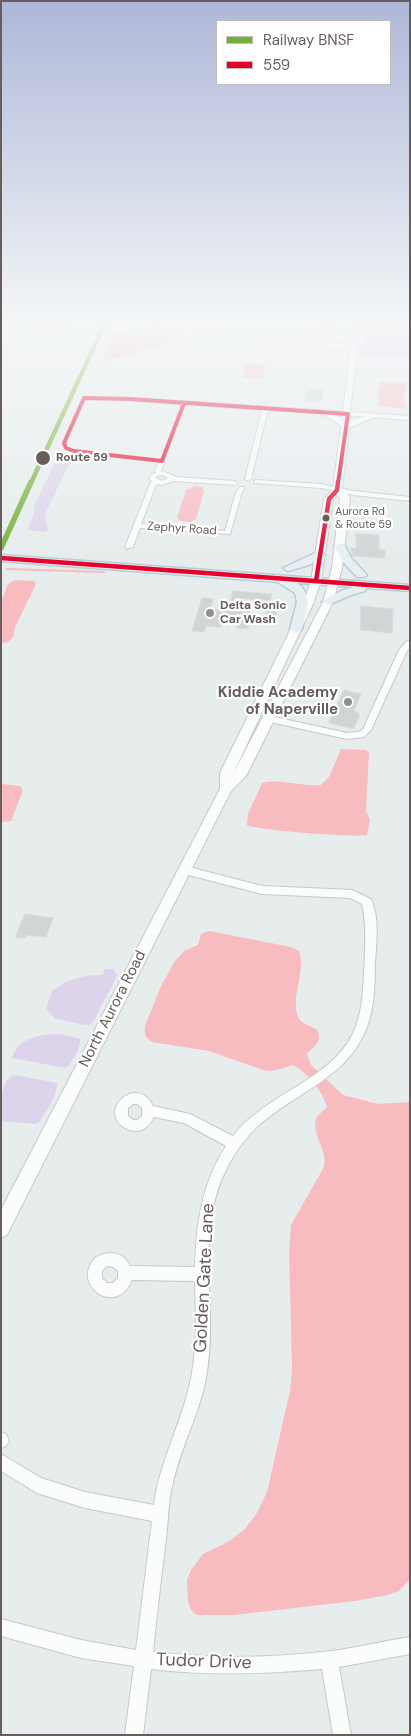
<!DOCTYPE html>
<html>
<head>
<meta charset="utf-8">
<style>
  body { margin:0 }
  #map { position:relative; width:411px; height:1736px; overflow:hidden; background:#e7eced; font-family:"DM Sans",sans-serif }
  canvas { display:block }
  .frame { position:absolute; inset:0; border:2px solid #675d5c; pointer-events:none }
  .legend { position:absolute; left:216px; top:20px; width:175px; height:65px; box-sizing:border-box; background:#fff; border:1px solid #c2bebe; margin:0; padding:6px 9px; list-style:none; font-size:15px; color:#675d5c }
  .legend li { display:flex; align-items:center; gap:10px; height:25px }
  .legend b { width:25px; border:1px solid #c2bebe }
</style>
</head>
<body>
<div id="map">
<canvas width="411" height="1736"></canvas>
<div class="frame"></div>
<ul class="legend">
<li><b style="height:6px;background:#76af39"></b>Railway BNSF</li>
<li><b style="height:6px;background:#e4002b"></b>559</li>
</ul>
</div>
<script>
const ctx = document.querySelector('canvas').getContext('2d');
ctx.lineJoin = 'round';
function fillPath(path, color) { ctx.fillStyle = color; ctx.fill(path, 'evenodd'); }
function stroke(path, color, width, dash) { ctx.strokeStyle = color; ctx.lineWidth = width; ctx.lineCap = dash ? 'butt' : 'round'; ctx.setLineDash(dash || []); ctx.stroke(path); }
function label(font, color, halo, rows, align = 'center') {
  ctx.font = font + ' "DM Sans",sans-serif'; ctx.lineWidth = 4.5; ctx.setLineDash([]); ctx.textBaseline = 'middle'; ctx.strokeStyle = halo; ctx.fillStyle = color; for (const [text, x, y, turn = 0] of rows) {
    ctx.save(); ctx.translate(x, y); ctx.rotate((+turn || 0) * Math.PI / 180); ctx.textAlign = isNaN(turn) ? turn : align; if (halo) ctx.strokeText(text, 0, 0); ctx.fillText(text, 0, 0); ctx.restore();
  }
}
fillPath(new Path2D(`
  M 364,323 L 410,323 L 410,358 L 361,356 Z
  M 60,457 L 70,458 L 70,462 L 45,514 L 48,530 L 44,532 L 29,530 L 28,529 L 34,514 L 34,506 L 54,464 Z
  M 105,969 L 114,969 L 117,976 L 93,1022 L 89,1025 L 84,1025 L 54,1018 L 46,1008 L 52,991 C 66,980 84,974 102,975 Z
  M 50,1034 L 61,1034 L 80,1039 C 81,1047 73,1062 66,1068 L 12,1058 C 17,1041 34,1036 50,1034 Z
  M 14,1075 L 57,1083 C 59,1091 43,1119 37,1124 L 1,1121 C 1,1106 0,1080 14,1075 Z`), '#ddd3eb');
fillPath(new Path2D(`
  M 114,334 L 185,338 L 100,363 Z
  M 244,364 L 266,365 L 262,379 L 242,378 L 245,369 L 242,367 Z
  M 381,382 L 407,383 L 403,397 L 407,409 L 378,406 L 379,400 L 377,395 Z
  M 195,486 L 202,487 L 204,491 L 196,519 L 190,522 L 181,521 L 177,518 L 186,490 Z
  M 15,580 L 34,581 L 36,584 L 15,627 L 13,637 L 8,642 L 1,643 L 1,602 L 8,584 Z
  M 341,749 L 365,750 L 369,752 L 366,811 L 370,820 L 367,835 C 357,838 255,830 247,825 L 248,814 L 262,783 C 278,778 303,787 321,785 L 329,777 Z
  M 1,784 L 20,786 L 23,790 L 11,821 L 1,822 Z
  M 209,931 L 291,947 L 299,951 C 307,970 288,1002 300,1020 C 304,1025 312,1026 317,1030 C 323,1042 314,1046 307,1054 L 311,1065 L 343,1095 L 378,1104 L 410,1102 L 410,1579 L 399,1591 L 387,1595 L 355,1601 L 234,1615 L 197,1615 L 191,1610 L 188,1601 L 187,1580 L 191,1570 L 203,1554 L 228,1542 L 245,1529 L 257,1513 L 267,1492 L 290,1391 L 292,1367 L 289,1252 L 291,1225 L 324,1167 C 328,1151 312,1135 316,1119 C 318,1113 324,1112 327,1107 C 324,1093 306,1071 293,1065 L 276,1070 L 266,1071 L 209,1051 L 152,1042 C 145,1038 144,1034 145,1026 L 161,986 L 175,961 L 184,951 L 198,945 L 201,934 Z`), '#f8bbc0');
stroke(new Path2D(`
  M 7,569 L 104,572`), '#f8bbc0', 2);
const building = new Path2D(`
  M 1,323 L 68,323 L 62,333 L 1,331 Z
  M 321,323 L 335,324 L 331,339 L 316,338 Z
  M 307,389 L 323,390 L 321,402 L 305,401 Z
  M 356,533 L 379,535 L 379,550 L 385,550 L 385,558 L 352,556 L 350,548 L 356,548 Z
  M 233,591 L 272,594 L 270,601 L 235,598 L 251,610 L 248,629 L 237,628 L 239,617 L 223,616 L 220,627 L 206,626 L 204,632 L 192,631 L 202,598 L 213,599 L 210,609 L 224,610 L 223,613 L 225,606 L 229,607 Z
  M 268,603 L 278,604 L 275,622 L 264,622 Z
  M 361,606 L 393,609 L 392,633 L 361,630 Z
  M 344,690 L 361,694 L 354,711 L 360,714 L 354,729 L 329,723 Z
  M 25,914 L 53,918 L 46,937 L 26,935 L 25,938 L 16,937 Z`);
fillPath(building, '#d1d5d6');
stroke(building, '#d6dcdd', 1);
const minor = new Path2D(`
  M 151,328 L 355,345 L 358,347 L 355,349 L 161,334 L 149,331 Z
  M 137,398 L 410,416 L 410,420 L 268,410 L 251,479 L 248,481 L 245,479 L 262,410 L 135,401 L 135,399 Z
  M 162,459 L 165,461 L 161,471 L 173,475 L 175,477 L 235,481 L 238,483 L 235,485 L 173,481 L 162,485 L 158,484 L 156,485 L 141,524 L 225,531 L 236,492 L 240,487 L 244,487 L 245,488 L 242,492 L 230,534 L 140,528 L 133,547 L 126,549 L 125,547 L 150,484 L 152,481 L 149,479 L 152,474 L 156,473 L 155,471 L 159,461 ZM 163,475 L 168,478 L 162,481 L 156,478 L 157,476 Z
  M 256,480 L 321,484 L 353,491 L 410,497 L 410,501 L 353,495 L 321,488 L 254,483 L 254,481 Z
  M 407,641 L 410,641 L 410,648 L 407,651 L 371,730 L 364,737 L 347,739 L 270,722 L 266,719 L 270,716 L 347,733 L 359,732 L 363,729 L 399,650 Z
  M 185,866 L 262,886 L 352,890 L 371,899 C 380,919 376,944 375,965 C 375,989 374,1016 362,1038 C 343,1076 301,1092 269,1117 C 251,1130 237,1148 227,1168 C 194,1231 218,1304 207,1372 C 201,1412 180,1447 172,1487 C 168,1504 168,1523 166,1540 C 161,1577 157,1615 153,1652 C 211,1659 273,1658 331,1651 C 357,1648 383,1641 410,1637 L 410,1654 L 339,1667 L 351,1735 L 333,1735 L 322,1669 C 265,1674 208,1676 151,1669 L 143,1735 L 125,1735 L 134,1666 L 81,1658 L 1,1636 L 1,1619 L 81,1640 L 136,1650 L 152,1521 L 85,1508 L 37,1493 L 1,1471 L 1,1454 L 41,1478 L 85,1492 L 154,1505 C 159,1465 178,1430 188,1391 C 198,1355 196,1318 195,1281 L 132,1280 C 117,1318 70,1285 95,1258 C 108,1250 123,1251 130,1266 L 195,1267 C 196,1223 202,1183 226,1146 L 184,1123 L 154,1117 C 150,1125 145,1130 137,1131 C 132,1131 126,1129 122,1126 C 99,1107 139,1075 153,1106 L 190,1114 L 233,1136 C 265,1094 331,1080 353,1033 C 362,1014 363,993 364,973 C 365,950 367,926 362,904 L 350,898 L 262,894 L 181,873 L 180,870 L 181,867 ZM 133,1104 L 137,1104 L 142,1108 L 142,1116 L 137,1120 L 133,1120 L 128,1116 L 128,1108 ZM 107,1266 L 113,1267 L 118,1271 L 118,1278 L 113,1283 L 107,1283 L 102,1278 L 102,1271 Z
  M 1,1432 L 6,1434 L 9,1441 L 6,1446 L 1,1448 Z`);
const secondary = new Path2D(`
  M 354,323 L 360,323 L 349,421 L 373,414 L 377,416 L 349,428 L 342,489 L 350,497 L 342,568 L 333,602 L 246,776 L 231,791 L 7,1235 L 1,1238 L 1,1210 L 220,789 L 220,773 L 303,604 L 311,581 L 324,499 L 333,489 L 341,426 L 332,419 L 316,412 L 320,410 L 342,418 ZM 337,495 L 340,498 L 332,568 L 323,602 L 232,776 L 313,604 L 321,581 L 333,500 Z`);
const primary = new Path2D(`
  M 340,543 L 344,544 L 351,558 L 365,573 L 367,575 L 365,577 L 357,577 L 342,561 L 335,546 Z
  M 320,551 L 325,554 L 324,556 L 309,565 L 288,571 L 283,568 Z
  M 1,555 L 410,585 L 410,591 L 366,588 L 365,591 L 351,595 L 328,605 L 322,602 L 324,600 L 343,590 L 354,587 L 297,583 C 314,595 306,612 302,629 L 296,633 L 290,629 L 297,602 L 295,593 L 278,582 L 1,561 Z`);
stroke(minor, '#c8c8c9', 2);
stroke(secondary, '#c8c8c8', 2);
stroke(primary, '#b3cfd8', 3);
fillPath(minor, '#fbfcfc');
fillPath(secondary, '#fbfcfc');
fillPath(primary, '#e8eff3');
stroke(new Path2D(`
  M 28,483 L 102,323`), '#e3e3e3', 1, [0.5, 4]);
stroke(new Path2D(`
  M 1,541 L 28,482`), '#e3e3e3', 2, [0.5, 4.5]);
stroke(new Path2D(`
  M 84,398 L 130,399 L 348,414
  M 84,398 L 64,443 L 66,448 L 74,451 L 162,461
  M 162,461 L 184,403
  M 338,483 L 348,414`), '#e4002b', 4);
stroke(new Path2D(`
  M 1,558 L 410,588
  M 316,581 L 329,499 L 337,490 L 338,482`), '#e4002b', 4.5);
stroke(new Path2D(`
  M 31,483 L 105,323`), '#76af39', 4.5);
stroke(new Path2D(`
  M 1,548 L 31,482`), '#76af39', 5.5);
const sky = ctx.createLinearGradient(0, 0, 0, 566);
sky.addColorStop(0, '#aeb7d8');
sky.addColorStop(0.57, '#f4f6f7');
sky.addColorStop(1, '#f4f6f700');
ctx.fillStyle = sky;
ctx.fillRect(0, 0, 411, 566);
for (const [x, y, r, color] of [
  [43,458,8,"#675d5c"],
  [326,518,4.5,"#675d5c"],
  [210,613,5,"#948f8f"],
  [348,702,5,"#948f8f"]
]) { const dot = new Path2D(); dot.arc(x, y, r, 0, 2 * Math.PI); ctx.fillStyle = color; ctx.fill(dot); stroke(dot, '#fff', 2); }
label('11px', '#675d5c', '#fff', [
  ["Aurora Rd",335,512],
  ["& Route 59",335,525]
], 'left');
label('bold 12px', '#675d5c', '#fff', [
  ["Route 59",56,458]
], 'left');
label('12px', '#675d5c', '#fff', [
  ["Zephyr Road",182,529,4]
]);
label('bold 12px', '#675d5c', '#fff', [
  ["Delta Sonic",220,606],
  ["Car Wash",220,620]
], 'left');
label('bold 15px', '#675d5c', '#fff', [
  ["Kiddie Academy",338,693],
  ["of Naperville",338,710]
], 'right');
label('15px', '#675d5c', '#fff', [
  ["North Aurora Road",113,1009,-63]
]);
label('18px', '#675d5c', '#fff', [
  ["Golden Gate Lane",205,1278,-87],
  ["Tudor Drive",204,1662,2]
]);
</script>
</body>
</html>
